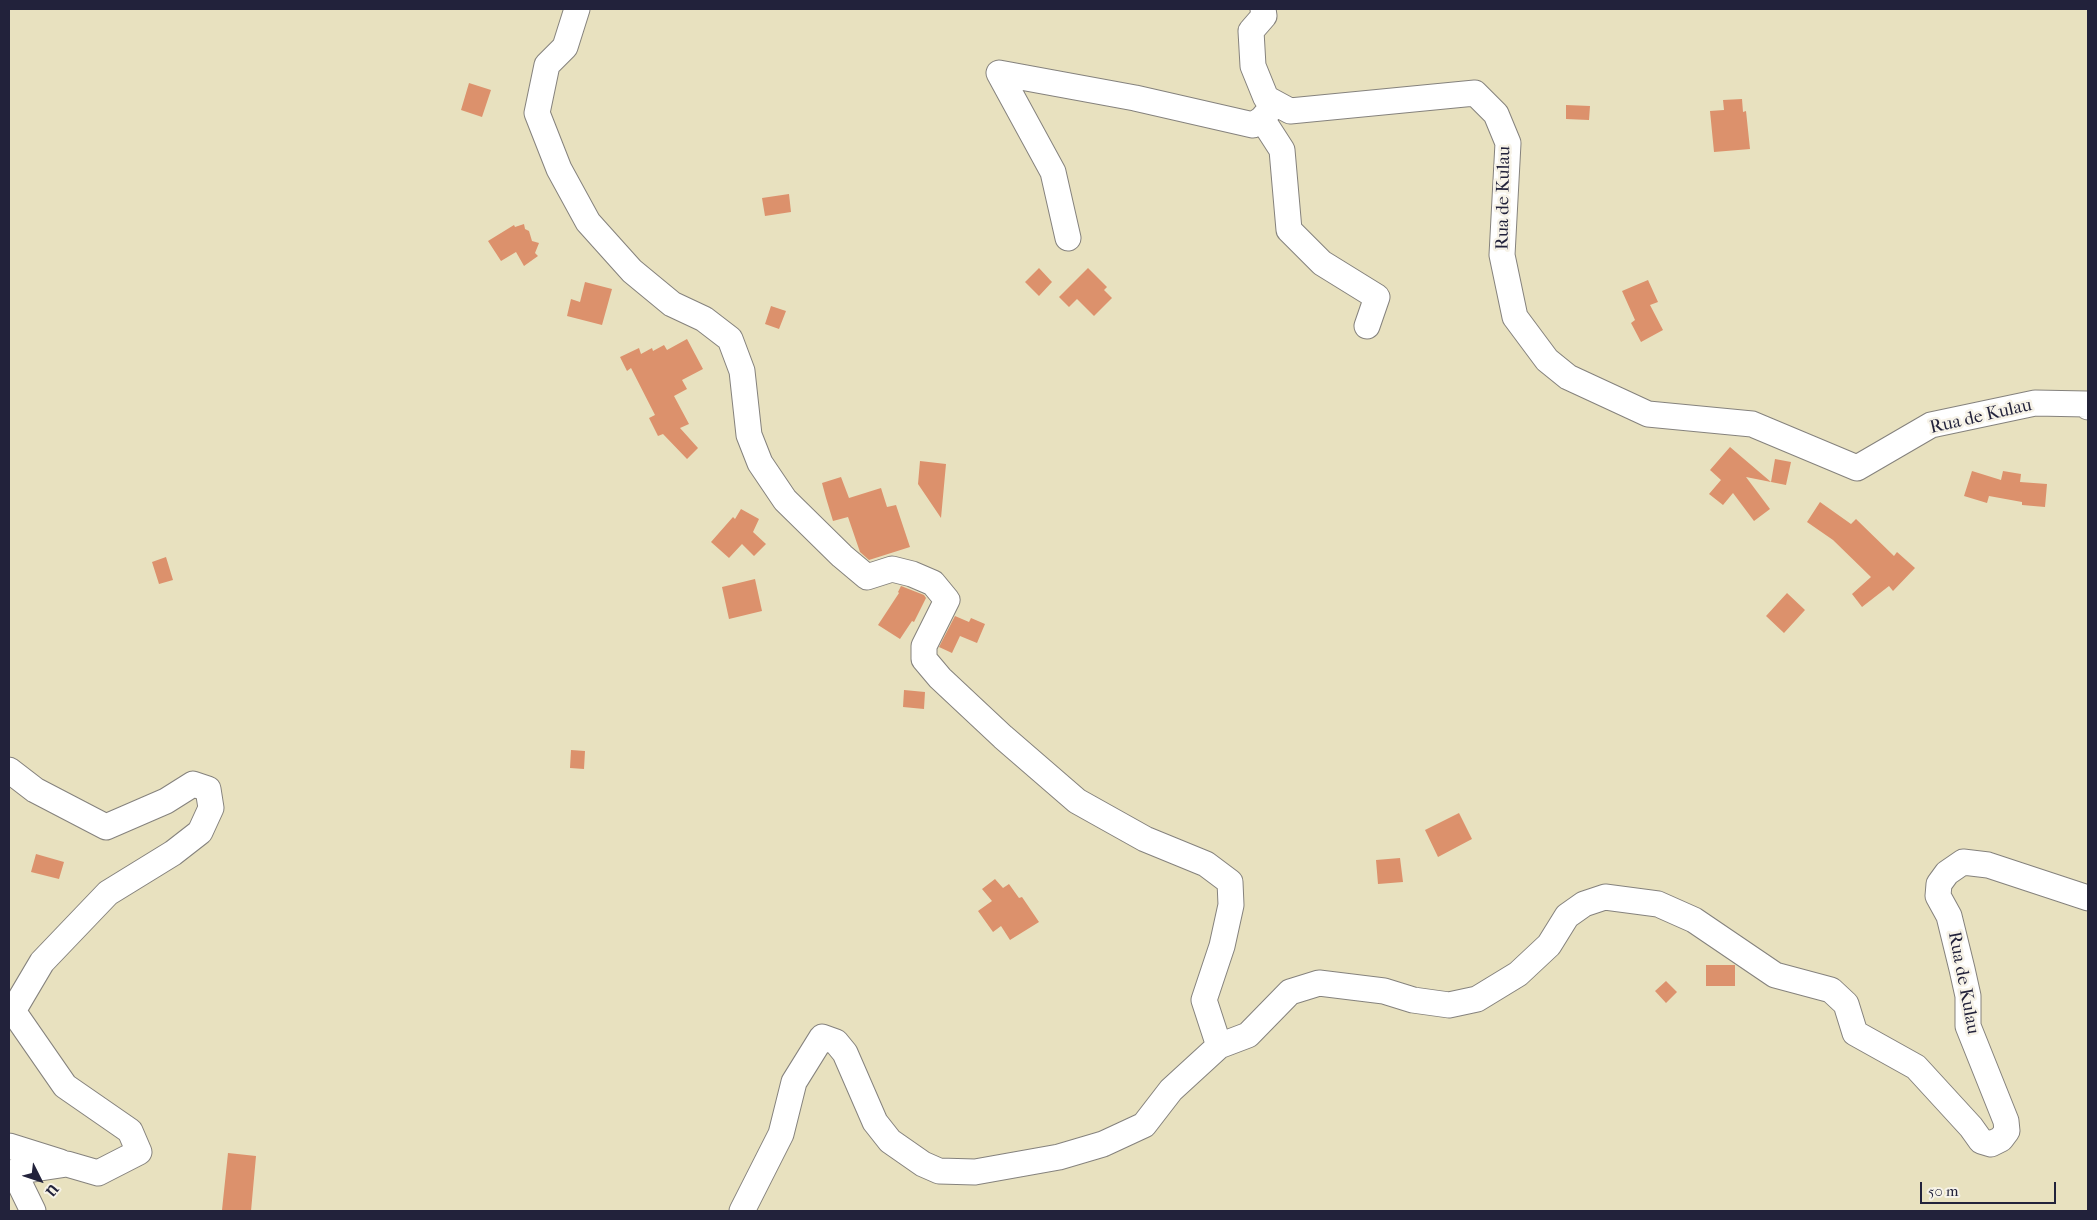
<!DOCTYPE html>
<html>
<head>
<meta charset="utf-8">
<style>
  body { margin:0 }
  #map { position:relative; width:2097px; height:1220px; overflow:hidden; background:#e8e1bf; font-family:"IM FELL French Canon",serif }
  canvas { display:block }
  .frame { position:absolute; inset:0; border:10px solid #22223b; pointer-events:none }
  .north { position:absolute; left:15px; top:1155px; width:50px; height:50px; -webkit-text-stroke:4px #f7f3e8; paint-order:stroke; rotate:131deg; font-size:14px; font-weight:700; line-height:20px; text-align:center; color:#22223b }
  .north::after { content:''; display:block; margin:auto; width:18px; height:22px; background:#22223b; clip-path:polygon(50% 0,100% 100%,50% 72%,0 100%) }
  .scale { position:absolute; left:1920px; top:1182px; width:136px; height:22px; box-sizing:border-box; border:2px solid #22223b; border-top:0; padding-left:6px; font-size:15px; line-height:18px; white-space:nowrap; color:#22223b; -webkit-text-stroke:4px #f7f3e8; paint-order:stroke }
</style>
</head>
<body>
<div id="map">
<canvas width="2097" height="1220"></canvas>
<div class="frame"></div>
<div class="north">U</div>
<div class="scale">50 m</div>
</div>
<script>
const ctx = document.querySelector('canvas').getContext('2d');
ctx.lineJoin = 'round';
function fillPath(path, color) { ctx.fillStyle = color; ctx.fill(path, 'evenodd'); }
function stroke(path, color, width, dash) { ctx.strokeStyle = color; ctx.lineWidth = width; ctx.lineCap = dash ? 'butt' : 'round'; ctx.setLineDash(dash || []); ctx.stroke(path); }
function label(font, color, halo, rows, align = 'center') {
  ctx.font = font + ' "IM FELL French Canon",serif'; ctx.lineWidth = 5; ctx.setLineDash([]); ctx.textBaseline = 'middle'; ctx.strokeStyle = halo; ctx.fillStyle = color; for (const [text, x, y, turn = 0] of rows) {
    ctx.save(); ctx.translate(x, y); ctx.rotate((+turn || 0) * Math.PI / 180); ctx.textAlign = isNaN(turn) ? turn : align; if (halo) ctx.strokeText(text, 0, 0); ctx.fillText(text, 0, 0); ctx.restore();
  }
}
fillPath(new Path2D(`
  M 469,83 L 491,90 L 482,117 L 461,110 Z
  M 1742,99 L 1743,112 L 1746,111 L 1750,149 L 1714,152 L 1710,111 L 1724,110 L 1723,100 Z
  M 1566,105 L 1590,106 L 1589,120 L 1566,119 Z
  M 789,194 L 791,212 L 765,216 L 762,198 Z
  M 524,224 L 525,229 L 529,231 L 532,241 L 539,243 L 535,253 L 538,256 L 524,266 L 516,252 L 501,261 L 488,241 L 514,225 L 515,227 Z
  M 1039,268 L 1052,282 L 1039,296 L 1025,282 Z
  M 1088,268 L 1107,287 L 1104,290 L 1112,298 L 1094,316 L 1077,299 L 1069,307 L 1059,297 Z
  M 1648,280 L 1658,302 L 1650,305 L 1663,330 L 1641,342 L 1631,323 L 1635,320 L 1622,291 Z
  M 585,282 L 612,289 L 602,325 L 567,316 L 571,299 L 580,302 Z
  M 771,306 L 786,311 L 779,329 L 765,324 Z
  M 687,339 L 703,369 L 682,380 L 687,389 L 674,396 L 689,424 L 680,428 L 698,448 L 687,459 L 663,434 L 658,436 L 649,418 L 655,415 L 631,368 L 627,371 L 620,357 L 639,348 L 641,354 L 652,348 L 653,351 L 664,345 L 667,350 Z
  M 1730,447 L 1771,482 L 1746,477 L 1770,509 L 1754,521 L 1733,493 L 1723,505 L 1709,494 L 1721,480 L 1710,470 Z
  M 1775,459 L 1791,462 L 1786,485 L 1771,482 Z
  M 920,461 L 946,464 L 941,518 L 918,484 Z
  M 1972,471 L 2001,480 L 2003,471 L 2021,474 L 2020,482 L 2047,484 L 2045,507 L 2022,505 L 2022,502 L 1989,496 L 1987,503 L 1964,496 Z
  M 841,477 L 849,498 L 881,488 L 887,507 L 896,505 L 910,547 L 869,560 L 860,552 L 848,517 L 833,521 L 826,498 L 822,483 Z
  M 1820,502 L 1851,524 L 1856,519 L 1894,556 L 1897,552 L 1915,568 L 1893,591 L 1889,586 L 1862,607 L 1852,594 L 1871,577 L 1833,540 L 1807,522 Z
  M 741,509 L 759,519 L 753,532 L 766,544 L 754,556 L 742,544 L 729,558 L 711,542 L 733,517 L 735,519 Z
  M 166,557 L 173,580 L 159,584 L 152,562 Z
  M 755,579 L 762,611 L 729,619 L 722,587 Z
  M 901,586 L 924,595 L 926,598 L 914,622 L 912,621 L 900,639 L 878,625 L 899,593 L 898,592 Z
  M 1787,593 L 1805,610 L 1784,633 L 1766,616 Z
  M 955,616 L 969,622 L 971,618 L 985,624 L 977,643 L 960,636 L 952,653 L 939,647 Z
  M 904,690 L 925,692 L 924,709 L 903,707 Z
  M 571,750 L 585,751 L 584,769 L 570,768 Z
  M 1459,813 L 1472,839 L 1438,857 L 1425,830 Z
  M 36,854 L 64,862 L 59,879 L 31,872 Z
  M 1400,858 L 1403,882 L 1378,884 L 1376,860 Z
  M 995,879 L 1003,888 L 1009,884 L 1019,898 L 1022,897 L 1039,922 L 1010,940 L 1001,926 L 993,932 L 978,911 L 992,901 L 982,889 Z
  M 1706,965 L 1735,965 L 1735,986 L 1706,986 Z
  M 1666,981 L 1677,992 L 1666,1003 L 1655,991 Z
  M 228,1153 L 256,1156 L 251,1211 L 222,1210 Z`), '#dc916c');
const minor = new Path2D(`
  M 577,9 L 565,47 L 547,65 L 537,113 L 559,169 L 588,222 L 632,271 L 672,304 L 704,319 L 730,339 L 742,371 L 749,435 L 760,463 L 785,500 L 842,556 L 867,577 L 892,569 L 912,574 L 933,583 L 947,600 L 924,646 L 924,659 L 940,678 L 1003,737 L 1077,801 L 1145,839 L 1206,864 L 1230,882 L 1231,905 L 1222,946 L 1204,1000 L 1219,1046
  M 1263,9 L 1264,16 L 1251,31 L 1253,66 L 1266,98 L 1290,111 L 1475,93 L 1496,114 L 1508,143 L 1502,255 L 1515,317 L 1547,360 L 1568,377 L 1648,414 L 1752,424 L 1857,468 L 1931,425 L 2035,403 L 2087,404 L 2088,407
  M 1272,107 L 1262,119 L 1282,150 L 1289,230 L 1322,263 L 1377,297 L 1367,326
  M 1068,238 L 1053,172 L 999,73 L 1135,98 L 1253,125 L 1262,119
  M 9,770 L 35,790 L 106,827 L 166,801 L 193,784 L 208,789 L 211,808 L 200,832 L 173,853 L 108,893 L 42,962 L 13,1011 L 65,1086 L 130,1131 L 139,1152 L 98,1173 L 67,1164 L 14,1172 L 33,1211
  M 9,1146 L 60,1162
  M 742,1211 L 781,1134 L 794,1082 L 822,1037 L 836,1042 L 845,1053 L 875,1122 L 890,1141 L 923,1164 L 939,1171 L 975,1172 L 1059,1157 L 1103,1144 L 1144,1125 L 1171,1090 L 1219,1046 L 1248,1035 L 1290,992 L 1319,983 L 1384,991 L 1413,1000 L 1449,1005 L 1477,999 L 1518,974 L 1549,945 L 1567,916 L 1584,904 L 1605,897 L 1658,904 L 1694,920 L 1775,975 L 1831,990 L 1846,1004 L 1855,1033 L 1916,1067 L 1971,1127 L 1981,1141 L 1991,1144 L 2001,1139 L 2007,1131 L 2006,1121 L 1968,1026 L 1968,996 L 1962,969 L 1949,916 L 1938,896 L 1939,884 L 1947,873 L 1963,862 L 1988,865 L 2088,898`);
stroke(minor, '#85827d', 27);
stroke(minor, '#fff', 25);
label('18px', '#22223b', '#f7f3e8', [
  ["Rua de Kulau",1504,198,-89],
  ["Rua de Kulau",1981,417,-13],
  ["Rua de Kulau",1963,983,79]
]);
</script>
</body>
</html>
